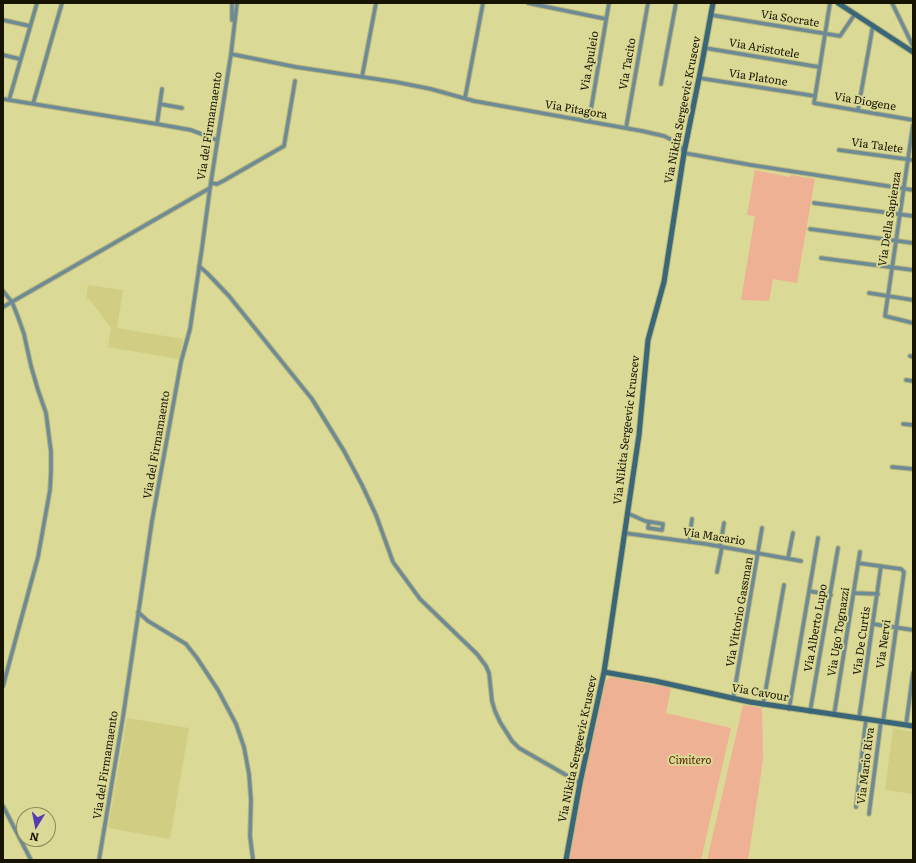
<!DOCTYPE html>
<html>
<head>
<meta charset="utf-8">
<style>
  body { margin:0 }
  #map { position:relative; width:916px; height:863px; overflow:hidden; background:#dbd996; font-family:Literata,serif }
  canvas { display:block }
  .frame { position:absolute; inset:0; border:4px solid #161400; pointer-events:none }
  .north { position:absolute; left:16px; top:807px; width:40px; height:40px; box-sizing:border-box; background:#dbd996; border:1px solid #8c8a5a; border-radius:50%; rotate:190deg; font-size:11px; font-weight:700; line-height:16px; text-align:center; color:#161400 }
  .north::after { content:''; display:block; margin:auto; width:14px; height:18px; background:#563cb4; clip-path:polygon(50% 0,100% 100%,50% 72%,0 100%) }
</style>
</head>
<body>
<div id="map">
<canvas width="916" height="863"></canvas>
<div class="frame"></div>
<div class="north">N</div>
</div>
<script>
const c = document.querySelector('canvas').getContext('2d');
c.lineJoin = 'round';
function paint(path, color) { c.fillStyle = color; c.fill(path, 'evenodd'); }
const shape = rows => new Path2D(rows.map(r => 'M' + r).join(''));
function strokePath(path, color, width, dash) { c.strokeStyle = color; c.lineWidth = width; c.lineCap = dash ? 'butt' : 'round'; c.setLineDash(dash || []); c.stroke(path); }
function write(font, color, halo, rows, align = 'center') {
  c.font = font + ' Literata,serif'; c.lineWidth = 4; c.setLineDash([]); c.textBaseline = 'middle'; c.strokeStyle = halo; c.fillStyle = color; for (const [text, x, y, turn = 0] of rows) {
    c.save(); c.translate(x, y); c.rotate((+turn || 0) * Math.PI / 180); c.textAlign = isNaN(turn) ? turn : align; if (halo) c.strokeText(text, 0, 0); c.fillText(text, 0, 0); c.restore();
  }
}
paint(shape([
  [88,285,123,290,117,328,183,339,179,359,108,347,111,328,90,300,86,299],
  [127,718,189,728,170,839,108,828],
  [893,728,913,732,913,794,885,790]
]), '#d1ce83');
paint(shape([
  [755,170,790,177,791,175,815,179,797,283,773,279,769,301,741,300,755,216,747,215],
  [611,677,671,688,666,713,731,728,701,860,569,860,583,784,606,680],
  [743,705,762,708,763,760,748,860,707,860]
]), '#efb193');
const street = shape([
  [232,3,232,20],
  [528,3,606,19],
  [830,3,814,103,913,120],
  [892,3,913,46],
  [711,15,840,36,855,14],
  [3,20,30,26],
  [705,48,819,67],
  [231,54,296,67,396,82,431,89,474,101,642,131,664,136,676,142,682,148,684,153,751,165,913,190],
  [3,55,20,59],
  [362,77,376,3],
  [699,78,815,96],
  [661,84,676,3],
  [465,98,483,3],
  [3,99,157,124,191,130,217,140],
  [9,100,37,3],
  [33,104,62,3],
  [160,104,182,108],
  [858,110,873,25],
  [589,121,609,3],
  [157,124,162,89],
  [913,125,885,316,913,323],
  [626,128,648,3],
  [839,150,913,160],
  [211,183,217,184,223,181,284,146,295,81],
  [814,203,913,216],
  [810,229,913,243],
  [821,258,913,270],
  [199,266,207,273,229,296,312,399,344,451,362,485,376,515,393,562,420,599,477,654,486,666,489,673,492,701,495,711,500,722,512,741,519,748,580,783],
  [3,291,12,302,18,317,24,334,31,366,38,390,46,413,51,452,51,471,50,490,38,557,3,686],
  [869,293,913,300],
  [3,307,210,188],
  [910,356,913,357],
  [906,380,913,381],
  [903,424,913,425],
  [892,467,913,469],
  [627,513,645,521,663,524,662,530,648,528,649,522],
  [624,533,706,544,801,561],
  [689,542,692,519],
  [720,547,724,523],
  [788,558,793,533],
  [858,563,901,569,904,572,883,722],
  [717,572,722,547],
  [809,591,831,595],
  [854,593,878,594],
  [138,612,148,621,186,644,197,658,218,690,236,724,244,747,249,774,251,800,250,836,253,860],
  [873,624,913,630],
  [733,699,762,528],
  [763,705,784,585],
  [789,709,818,538],
  [810,712,838,548],
  [834,715,860,552],
  [859,718,881,566],
  [906,725,913,673],
  [3,806,31,860],
  [856,807,866,719],
  [869,814,881,721],
  [99,860,123,717,152,521,181,362,190,329,202,248,210,188,231,54,237,3]
]);
const secondary = shape([
  [838,3,913,52],
  [604,672,655,681,750,702,913,726],
  [566,860,580,783,604,672,608,646,639,435,648,340,664,282,684,153,702,63,713,3]
]);
strokePath(street, '#b8b67b', 5.5);
strokePath(secondary, '#b8b67b', 7);
strokePath(street, '#6d8a97', 3.5);
strokePath(secondary, '#396679', 5);
write('11px', '#161400', '#dbd996', [
  ["Via Socrate",790,19,9],
  ["Via Aristotele",764,49,10],
  ["Via Apuleio",590,61,-80],
  ["Via Tacito",628,64,-80],
  ["Via Platone",758,78,9],
  ["Via Diogene",865,102,10],
  ["Via Pitagora",576,110,10],
  ["Via Nikita Sergeevic Kruscev",683,110,-79],
  ["Via del Firmamaento",210,126,-81],
  ["Via Talete",877,146,8],
  ["Via Della Sapienza",890,219,-81],
  ["Via Nikita Sergeevic Kruscev",627,430,-83],
  ["Via del Firmamaento",157,445,-80],
  ["Via Macario",714,537,9],
  ["Via Vittorio Gassman",740,612,-80],
  ["Via Alberto Lupo",816,628,-80],
  ["Via Ugo Tognazzi",839,632,-81],
  ["Via De Curtis",862,641,-82],
  ["Via Nervi",884,644,-82],
  ["Via Cavour",760,693,10],
  ["Via Nikita Sergeevic Kruscev",578,749,-78],
  ["Via del Firmamaento",106,765,-81],
  ["Via Mario Riva",866,766,-83]
]);
write('italic 11px', '#592504', '#dbd996', [
  ["Cimitero",690,761]
]);
</script>
</body>
</html>
